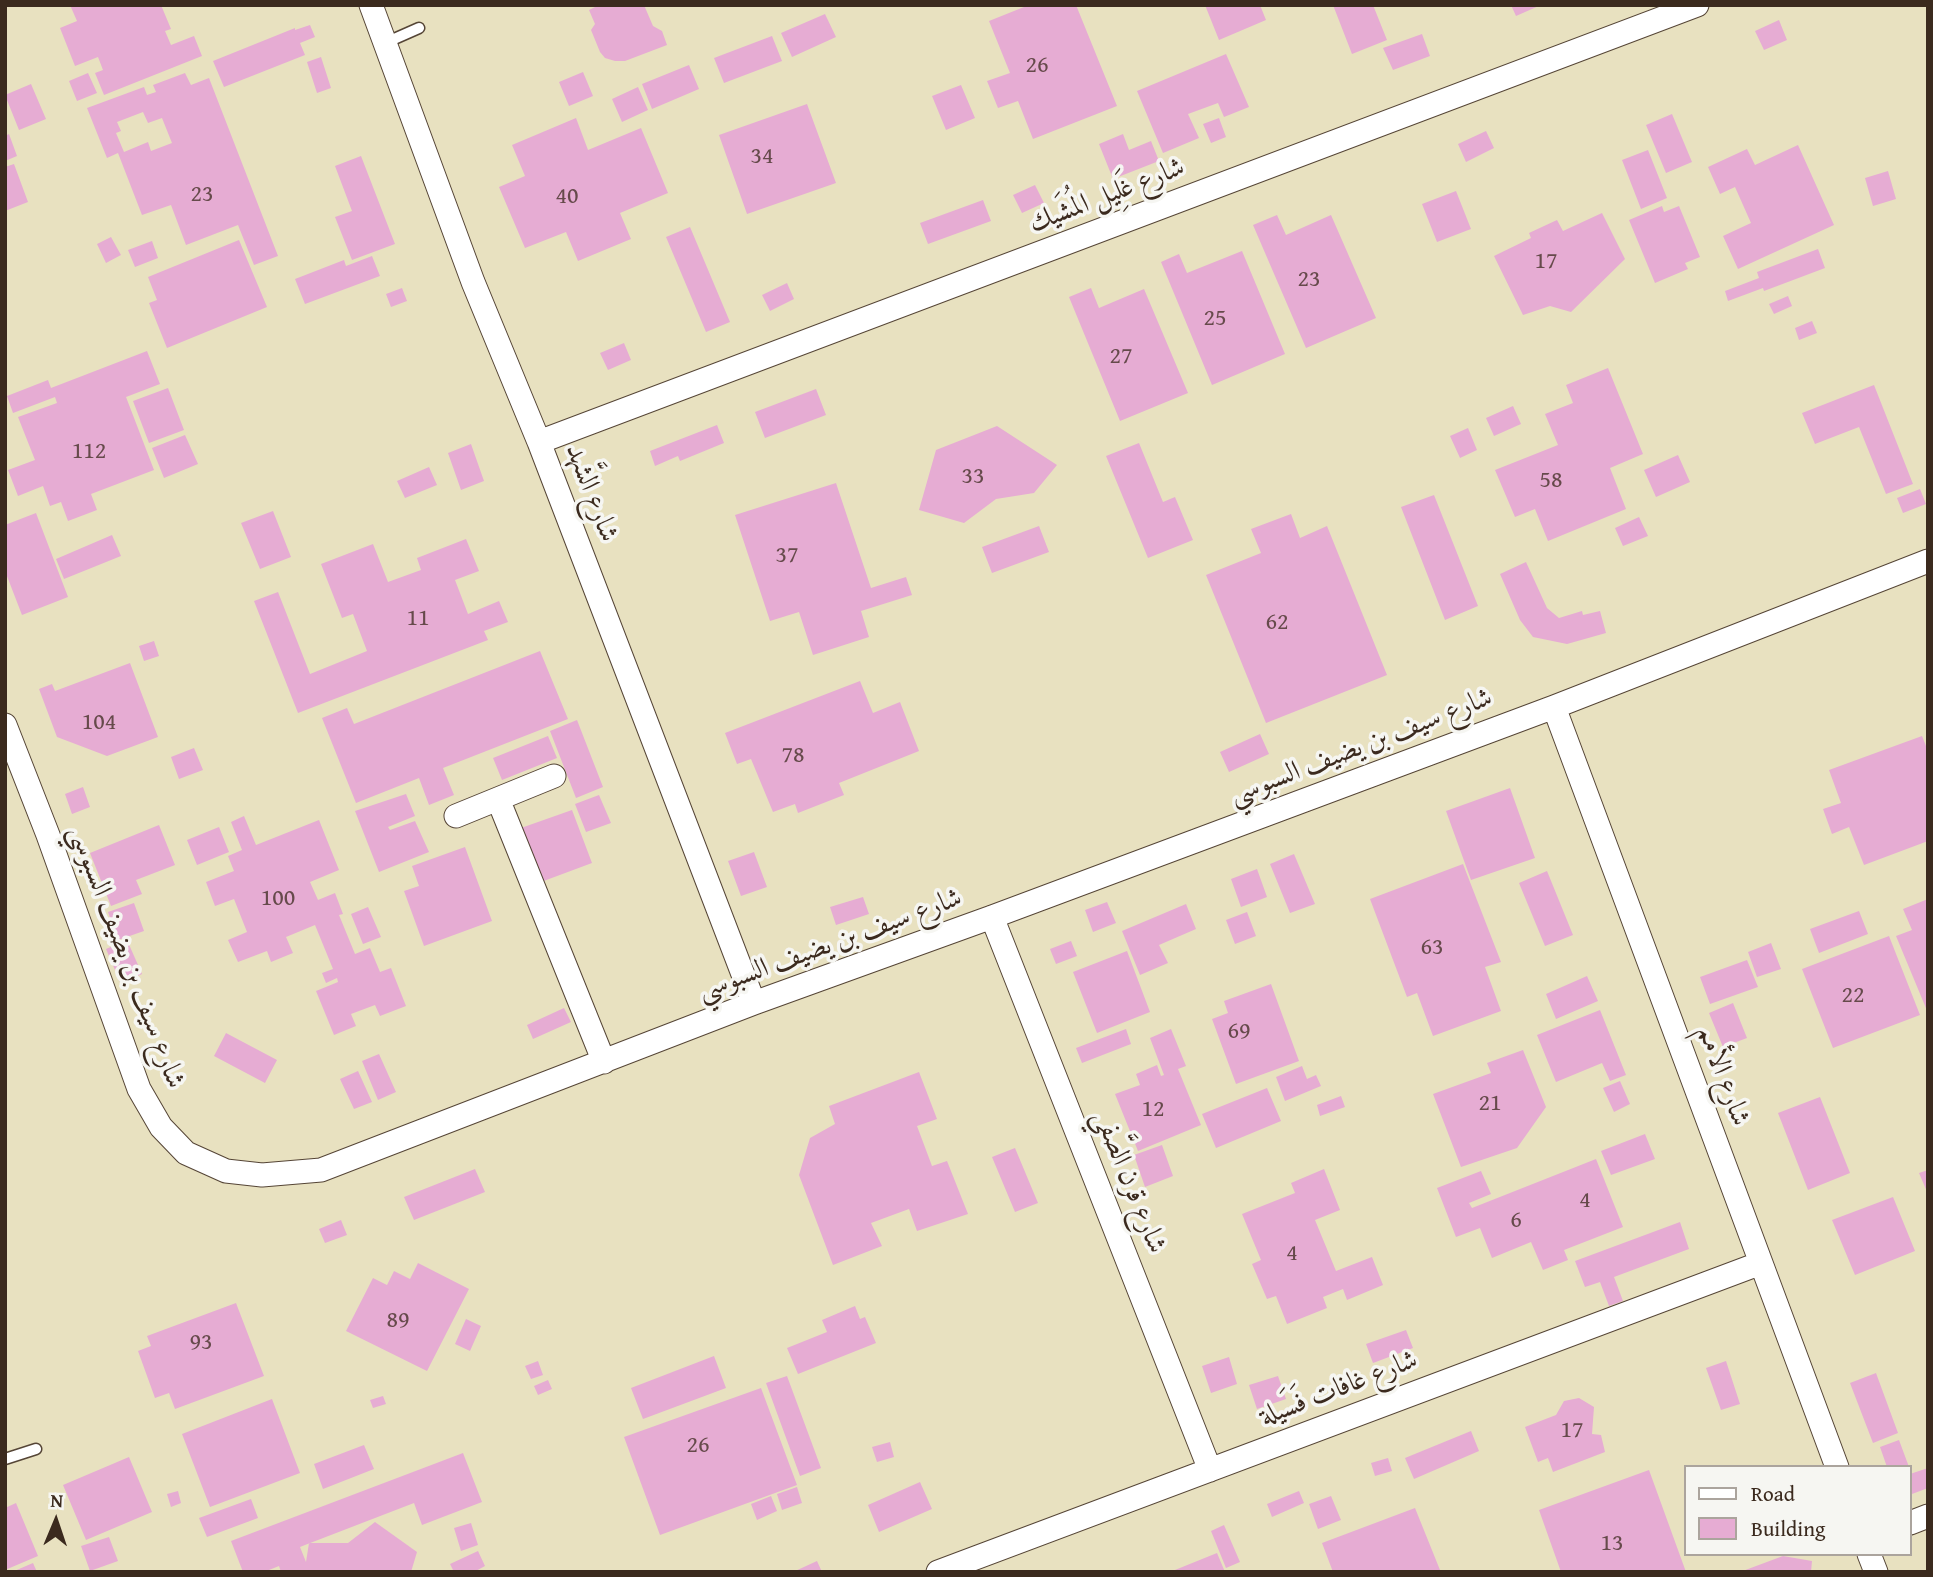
<!DOCTYPE html>
<html>
<head>
<meta charset="utf-8">
<style>
  body { margin:0 }
  #map { position:relative; width:1933px; height:1577px; overflow:hidden; background:#e8e1c0; font-family:"Gentium Book Plus",serif }
  canvas { display:block }
  .frame { position:absolute; inset:0; border:7px solid #3b2a1e; pointer-events:none }
  .legend { position:absolute; left:1684px; top:1465px; width:228px; height:91px; box-sizing:border-box; background:#f6f6f2; border:2px solid #aba49d; margin:0; padding:9px 12px; list-style:none; font-size:21px; color:#3b2a1e }
  .legend li { display:flex; align-items:center; gap:14px; height:35px }
  .legend b { width:35px; border:2px solid #aba49d }
  .north { position:absolute; left:21px; top:1486px; width:70px; height:70px; -webkit-text-stroke:5px #f6f6f2; paint-order:stroke; rotate:2deg; font-size:19px; font-weight:700; line-height:28px; text-align:center; color:#3b2a1e }
  .north::after { content:''; display:block; margin:auto; width:24px; height:32px; background:#3b2a1e; clip-path:polygon(50% 0,100% 100%,50% 72%,0 100%) }
</style>
</head>
<body>
<div id="map">
<canvas width="1933" height="1577"></canvas>
<div class="frame"></div>
<ul class="legend">
<li><b style="height:9px;background:#fff"></b>Road</li>
<li><b style="height:19px;background:#e6acd3"></b>Building</li>
</ul>
<div class="north">N</div>
</div>
<script>
const c = document.querySelector('canvas').getContext('2d');
c.lineJoin = 'round';
function paint(path, color) { c.fillStyle = color; c.fill(path, 'evenodd'); }
const shape = rows => new Path2D(rows.map(r => 'M' + r).join(''));
function strokePath(path, color, width, dash) { c.strokeStyle = color; c.lineWidth = width; c.lineCap = dash ? 'butt' : 'round'; c.setLineDash(dash || []); c.stroke(path); }
function write(font, color, halo, rows, align = 'center') {
  c.font = font + ' "Gentium Book Plus",Amiri,serif'; c.lineWidth = 7; c.setLineDash([]); c.textBaseline = 'middle'; c.strokeStyle = halo; c.fillStyle = color; for (const [text, x, y, turn = 0] of rows) {
    c.save(); c.translate(x, y); c.rotate((+turn || 0) * Math.PI / 180); c.textAlign = isNaN(turn) ? turn : align; if (halo) c.strokeText(text, 0, 0); c.fillText(text, 0, 0); c.restore();
  }
}
paint(shape([
  [70,5,161,5,171,29,165,31,171,45,194,36,202,56,104,95,95,73,103,70,98,57,75,66,60,28,77,21],
  [599,5,644,5,653,26,662,31,667,45,625,61,615,61,605,58,600,52,591,30,595,24,589,10],
  [1029,5,1076,5,1117,106,1033,139,1018,101,998,108,987,81,1010,73,989,21],
  [1205,5,1260,5,1266,20,1219,40],
  [1333,5,1373,5,1387,40,1352,54],
  [1511,5,1541,5,1516,16],
  [825,14,836,37,792,57,781,33],
  [1779,20,1787,40,1764,50,1755,31],
  [310,25,315,37,300,43,305,55,224,87,213,61,295,28,295,30],
  [1422,34,1430,56,1393,70,1383,48],
  [772,36,782,61,724,83,714,58],
  [1226,54,1249,107,1224,117,1218,103,1188,114,1199,138,1163,153,1137,91],
  [321,57,331,88,317,93,307,62],
  [689,65,699,89,652,109,642,84],
  [583,72,593,96,569,106,559,82],
  [88,73,97,93,77,101,69,81],
  [185,73,191,85,209,78,278,256,254,265,238,225,186,245,171,205,142,215,118,153,107,158,87,108,144,87,147,95,156,92,153,85],
  [143,112,148,123,162,118,172,143,151,151,148,142,124,152,116,133,121,131,117,122],
  [31,84,46,119,19,130,5,95],
  [961,85,975,118,946,130,932,96],
  [638,87,648,110,622,122,612,99],
  [807,104,836,183,747,214,719,135],
  [1672,114,1692,162,1666,173,1646,125],
  [576,118,588,150,641,128,668,193,620,213,631,239,578,261,566,232,525,248,499,187,525,176,512,145],
  [1219,118,1226,137,1211,143,1203,124],
  [1486,131,1494,148,1466,162,1458,144],
  [9,134,17,156,5,161,5,136],
  [1123,134,1129,150,1151,141,1159,161,1113,179,1099,144],
  [1798,145,1834,225,1738,269,1723,236,1751,223,1735,187,1720,194,1708,167,1747,149,1755,165],
  [1648,150,1667,198,1641,209,1622,160],
  [361,156,395,244,352,260,335,217,352,211,335,166],
  [14,164,28,202,5,211,5,167],
  [1888,171,1896,199,1873,206,1865,178],
  [1035,185,1044,203,1022,213,1013,195],
  [1456,191,1471,229,1437,242,1422,204],
  [983,200,991,221,928,244,920,223],
  [1662,206,1664,212,1679,206,1700,257,1685,263,1688,269,1655,283,1629,220],
  [1602,213,1625,259,1571,312,1550,306,1523,315,1494,256,1531,238,1529,233,1557,220,1563,231],
  [1277,215,1286,235,1331,215,1376,318,1306,348,1253,225],
  [690,227,730,322,706,332,666,237],
  [111,237,121,255,106,263,97,244],
  [239,240,267,307,167,348,149,303,157,300,148,277],
  [152,241,158,258,135,267,128,250],
  [1818,249,1825,268,1764,291,1763,288,1728,301,1725,291,1759,278,1757,272],
  [1242,251,1285,354,1212,385,1161,262,1179,254,1187,273],
  [372,256,380,276,305,304,295,279,344,260,346,266],
  [787,283,794,299,770,311,762,295],
  [402,288,407,301,391,307,386,294],
  [1091,288,1099,308,1144,289,1188,393,1120,421,1069,297],
  [1788,296,1792,306,1774,314,1769,304],
  [1812,321,1817,333,1799,340,1795,328],
  [624,343,631,360,608,370,600,353],
  [147,351,160,384,126,397,154,470,91,494,97,510,68,521,61,502,50,506,43,486,18,496,8,470,35,460,18,417,57,403,55,397,13,413,7,396,48,380,51,388],
  [1608,368,1643,454,1610,468,1626,509,1548,541,1535,509,1515,517,1495,470,1558,445,1545,414,1573,403,1566,385],
  [1874,385,1913,484,1886,494,1859,427,1815,444,1802,413],
  [168,388,184,430,149,443,133,401],
  [816,389,826,415,765,438,755,412],
  [1513,406,1521,424,1494,436,1486,418],
  [717,425,724,443,680,461,678,456,655,466,650,451],
  [997,426,1057,465,1034,493,996,499,964,523,919,510,936,450],
  [1468,428,1477,450,1460,458,1450,436],
  [185,435,198,464,164,478,152,448],
  [1139,443,1163,502,1175,497,1193,540,1148,558,1106,456],
  [471,444,484,481,461,490,448,453],
  [1678,455,1690,482,1656,497,1644,470],
  [429,467,437,485,405,498,397,481],
  [836,483,871,588,906,577,912,595,861,611,869,637,813,655,799,612,770,621,735,515],
  [1920,489,1926,504,1903,513,1897,498],
  [1434,495,1478,606,1445,620,1401,507],
  [273,511,291,557,260,569,241,523],
  [36,513,68,597,22,615,5,571,5,525],
  [1291,514,1300,538,1327,526,1387,675,1266,723,1206,575,1261,553,1251,529],
  [1639,517,1648,536,1623,546,1615,528],
  [1039,526,1049,552,992,573,982,547],
  [112,535,121,556,64,579,56,559],
  [466,539,479,571,455,580,468,614,499,601,508,622,484,631,488,640,298,713,254,601,278,592,310,674,367,651,353,614,342,618,321,564,373,544,388,582,421,570,417,558],
  [1526,562,1547,608,1559,618,1582,611,1583,615,1600,611,1606,633,1567,644,1533,637,1520,620,1500,574],
  [154,641,159,656,144,661,139,646],
  [540,651,568,719,443,768,454,795,429,805,419,778,356,803,322,718,347,708,354,724],
  [130,663,158,737,107,756,57,737,39,689,52,684,55,691],
  [860,681,873,713,900,702,919,751,839,783,844,795,798,813,795,804,773,812,751,759,737,764,725,733],
  [577,720,603,787,576,798,550,731],
  [1260,734,1269,754,1229,772,1220,752],
  [548,736,557,758,502,780,493,758],
  [1922,736,1928,751,1928,841,1864,865,1849,827,1832,834,1823,809,1841,803,1829,770],
  [194,748,203,770,179,779,171,757],
  [83,787,90,807,72,814,65,794],
  [1510,788,1535,858,1471,880,1446,811],
  [406,794,415,816,388,827,390,830,415,821,429,852,379,872,355,811],
  [599,795,611,823,586,832,575,804],
  [572,810,592,863,541,882,521,828],
  [244,816,256,845,319,820,339,870,310,882,318,900,335,893,343,914,339,915,355,954,370,948,380,972,391,968,406,1006,380,1016,375,1005,351,1014,356,1026,334,1035,316,991,338,982,337,978,326,983,322,973,333,969,315,925,286,937,293,953,271,962,267,951,238,962,228,940,247,932,234,899,215,906,206,882,234,871,228,856,242,850,231,822],
  [159,825,175,865,136,880,142,894,111,906,90,853],
  [219,827,229,852,197,865,187,840],
  [465,847,492,921,424,946,404,891,419,886,412,866],
  [754,852,767,887,741,896,728,861],
  [1294,854,1315,904,1290,913,1270,864],
  [1463,864,1501,962,1485,967,1501,1011,1433,1036,1417,993,1407,997,1370,899],
  [1257,869,1267,897,1241,907,1231,879],
  [1547,871,1573,935,1545,946,1519,883],
  [863,897,869,914,836,925,830,907],
  [1928,899,1928,1013,1896,936,1912,930,1903,909],
  [1107,902,1116,923,1093,932,1085,910],
  [134,903,144,931,118,940,108,912],
  [1186,904,1196,929,1159,945,1168,963,1140,975,1122,931],
  [368,907,381,937,363,944,351,914],
  [1859,911,1868,934,1819,953,1810,929],
  [1247,912,1256,936,1235,944,1226,920],
  [1889,936,1920,1015,1833,1048,1802,969],
  [127,940,142,974,121,984,106,949],
  [1071,941,1077,956,1056,964,1050,949],
  [1771,943,1781,969,1757,977,1748,952],
  [1127,951,1150,1012,1097,1033,1073,972],
  [1747,960,1758,987,1710,1004,1700,977],
  [1587,976,1598,1001,1556,1019,1546,994],
  [1271,984,1299,1061,1236,1084,1212,1019,1228,1013,1224,1001],
  [1733,1003,1747,1038,1723,1047,1709,1013],
  [564,1008,571,1022,533,1039,527,1025],
  [1600,1010,1626,1075,1610,1081,1602,1063,1556,1082,1537,1035],
  [1126,1029,1131,1044,1082,1063,1076,1048],
  [1171,1029,1186,1066,1178,1069,1201,1125,1138,1151,1115,1094,1140,1085,1136,1074,1157,1065,1161,1076,1164,1075,1150,1038],
  [226,1033,277,1060,265,1083,214,1056],
  [1523,1050,1546,1107,1517,1148,1461,1167,1433,1094,1491,1073,1487,1063],
  [379,1054,396,1092,378,1100,362,1061],
  [1302,1066,1307,1079,1316,1075,1321,1086,1285,1101,1276,1077],
  [358,1071,372,1102,354,1109,340,1079],
  [919,1072,937,1119,917,1126,932,1166,947,1161,968,1214,917,1231,909,1209,871,1223,882,1246,833,1265,799,1175,810,1138,835,1124,829,1106],
  [1620,1081,1630,1104,1614,1112,1603,1088],
  [1267,1088,1281,1121,1216,1148,1202,1114],
  [1341,1096,1345,1107,1320,1116,1317,1105],
  [1820,1097,1850,1173,1808,1190,1778,1113],
  [1645,1134,1655,1159,1611,1175,1601,1151],
  [1162,1145,1173,1176,1145,1187,1134,1155],
  [1015,1148,1038,1203,1015,1212,992,1157],
  [1596,1159,1623,1227,1564,1250,1568,1260,1543,1270,1531,1242,1492,1258,1480,1228,1456,1237,1437,1188,1481,1171,1491,1194,1469,1203,1472,1208],
  [475,1169,485,1192,414,1220,404,1197],
  [1324,1169,1340,1210,1315,1220,1336,1271,1372,1257,1383,1285,1347,1300,1343,1289,1323,1297,1327,1308,1287,1324,1276,1296,1267,1299,1252,1264,1261,1260,1242,1214,1295,1193,1291,1183],
  [1928,1170,1928,1194,1919,1173],
  [1893,1197,1915,1251,1855,1275,1832,1220],
  [341,1220,347,1235,325,1243,319,1229],
  [1680,1222,1689,1249,1614,1277,1623,1301,1609,1306,1600,1282,1585,1287,1575,1261],
  [418,1263,469,1289,427,1371,346,1331,373,1278,387,1285,394,1271,410,1279],
  [236,1303,264,1376,175,1409,169,1393,155,1398,138,1351,151,1346,147,1336],
  [855,1306,860,1319,865,1317,876,1343,798,1374,787,1348,827,1332,822,1320],
  [466,1319,481,1326,470,1351,455,1344],
  [1406,1330,1413,1348,1373,1363,1366,1344],
  [714,1356,726,1388,643,1419,631,1388],
  [1229,1357,1237,1384,1211,1393,1202,1366],
  [538,1361,543,1375,531,1379,525,1366],
  [1726,1361,1740,1404,1721,1410,1706,1368],
  [1876,1373,1898,1433,1873,1443,1850,1383],
  [787,1376,821,1468,800,1476,766,1383],
  [1278,1376,1286,1399,1257,1409,1249,1385],
  [548,1380,552,1389,538,1395,534,1386],
  [761,1388,797,1485,660,1535,624,1437],
  [383,1396,386,1404,373,1408,370,1400],
  [1579,1398,1594,1407,1592,1434,1601,1435,1605,1452,1553,1472,1548,1458,1538,1462,1525,1427,1556,1415,1564,1401],
  [272,1399,300,1473,210,1507,182,1434],
  [1471,1431,1479,1451,1414,1479,1405,1458],
  [1899,1440,1909,1467,1887,1467,1880,1447],
  [890,1442,894,1457,877,1462,872,1447],
  [364,1445,374,1469,323,1489,314,1464],
  [463,1453,482,1502,422,1525,414,1503,305,1545,300,1547,306,1562,309,1543,348,1543,375,1522,417,1552,411,1572,281,1572,279,1566,264,1572,243,1572,231,1541],
  [129,1457,152,1512,86,1540,63,1485],
  [1388,1458,1392,1471,1375,1476,1371,1463],
  [1928,1468,1928,1488,1912,1494,1910,1474],
  [1649,1470,1686,1572,1561,1572,1539,1510],
  [920,1482,932,1509,879,1532,868,1505],
  [797,1487,802,1503,782,1510,777,1494],
  [178,1491,181,1503,171,1507,167,1494],
  [1299,1491,1304,1503,1272,1517,1267,1504],
  [771,1496,777,1511,757,1520,751,1504],
  [1331,1496,1341,1520,1318,1529,1309,1504],
  [251,1499,258,1518,207,1537,199,1518],
  [16,1503,38,1556,5,1570,5,1508],
  [1415,1508,1440,1570,1434,1572,1333,1572,1322,1543],
  [471,1523,478,1545,461,1551,454,1528],
  [1224,1525,1240,1562,1226,1568,1211,1531],
  [109,1537,118,1561,90,1571,81,1546],
  [478,1551,485,1566,474,1572,454,1572,450,1564],
  [1217,1553,1225,1572,1170,1572],
  [1783,1556,1812,1561,1811,1572,1740,1572],
  [817,1561,822,1572,793,1572],
  [33,1563,37,1572,12,1572]
]), '#e6acd3');
const lane = shape([
  [385,43,419,28],
  [5,1459,36,1449]
]);
const street = shape([
  [371,5,473,282,539,442,754,1003],
  [539,442,1697,5],
  [1554,707,1837,1467],
  [5,725,48,835,139,1089,161,1127,186,1153,226,1171,262,1175,321,1170,754,1003,992,917,1554,707,1928,561],
  [498,799,604,1062],
  [456,816,554,776],
  [992,917,1210,1470],
  [1910,1523,1928,1516],
  [1869,1554,1876,1572],
  [938,1572,1761,1263]
]);
strokePath(lane, '#554536', 13);
strokePath(street, '#554536', 25);
strokePath(lane, '#fff', 10);
strokePath(street, '#fff', 23);
write('24px', '#664a4b', null, [
  ["26",1037,66],
  ["34",762,157],
  ["23",202,195],
  ["40",567,197],
  ["17",1546,262],
  ["23",1309,280],
  ["25",1215,319],
  ["27",1121,357],
  ["112",89,452],
  ["33",973,477],
  ["58",1551,481],
  ["37",787,556],
  ["11",418,619],
  ["62",1277,623],
  ["104",99,723],
  ["78",793,756],
  ["100",278,899],
  ["63",1432,948],
  ["22",1853,996],
  ["69",1239,1032],
  ["21",1490,1104],
  ["12",1153,1110],
  ["4",1585,1201],
  ["6",1516,1221],
  ["4",1292,1254],
  ["89",398,1321],
  ["93",201,1343],
  ["17",1572,1431],
  ["26",698,1446],
  ["13",1612,1544]
]);
write('28px', '#3b2a1e', '#f6f6f2', [
  ["شارع غَلِيل المُشَيك",1107,196,-21],
  ["شارع الشَّهد",591,493,69],
  ["شارع سيف بن يضيف السبوسي",1361,747,-21],
  ["شارع سيف بن يضيف السبوسي",830,945,-20],
  ["شارع سيف بن يضيف السبوسي",126,957,69],
  ["شارع الأمم",1723,1076,70],
  ["شارع قرن الصَّفي",1129,1182,68],
  ["شارع غافات فَسَيلة",1339,1389,-21]
]);
</script>
</body>
</html>
